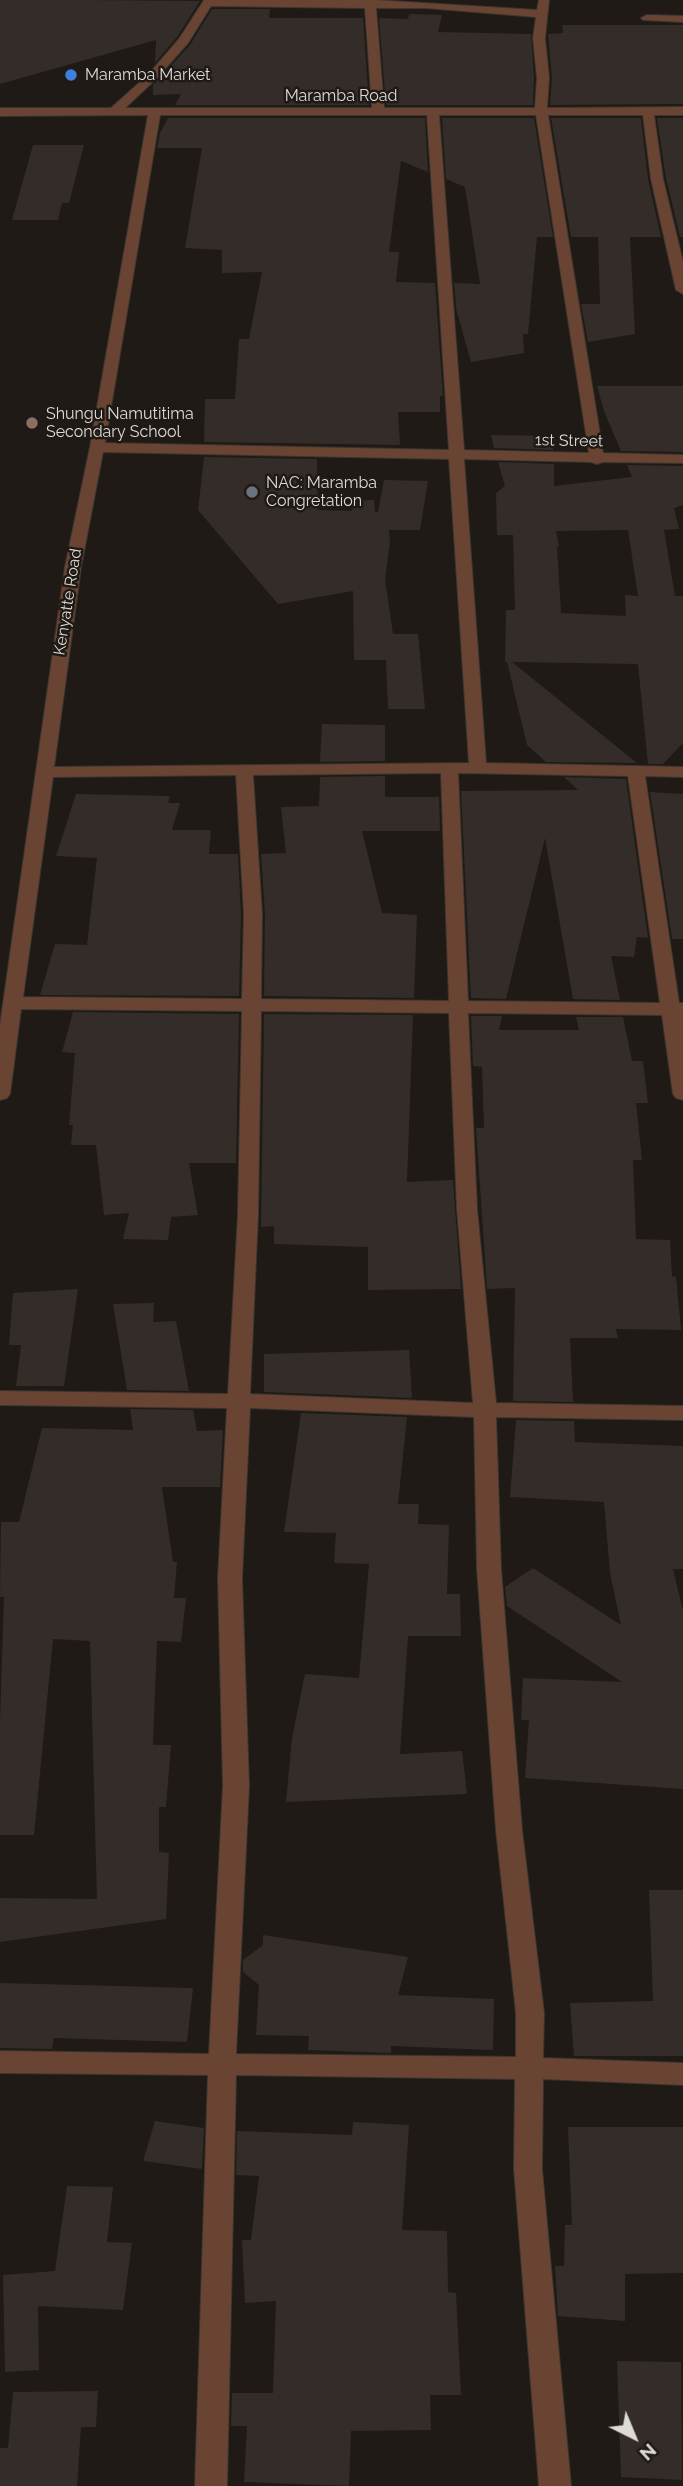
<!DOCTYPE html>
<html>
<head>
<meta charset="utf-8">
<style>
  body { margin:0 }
  #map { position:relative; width:683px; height:2486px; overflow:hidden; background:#1f1a15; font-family:Raleway,sans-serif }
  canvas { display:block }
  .north { position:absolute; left:599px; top:2402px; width:70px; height:70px; -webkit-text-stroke:5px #1f1a15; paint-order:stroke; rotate:137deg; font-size:19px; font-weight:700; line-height:28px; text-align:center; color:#dedad6 }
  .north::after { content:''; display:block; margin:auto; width:24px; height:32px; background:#dedad6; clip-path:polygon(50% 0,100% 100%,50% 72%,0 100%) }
</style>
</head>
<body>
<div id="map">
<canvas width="683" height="2486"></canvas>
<div class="north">N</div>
</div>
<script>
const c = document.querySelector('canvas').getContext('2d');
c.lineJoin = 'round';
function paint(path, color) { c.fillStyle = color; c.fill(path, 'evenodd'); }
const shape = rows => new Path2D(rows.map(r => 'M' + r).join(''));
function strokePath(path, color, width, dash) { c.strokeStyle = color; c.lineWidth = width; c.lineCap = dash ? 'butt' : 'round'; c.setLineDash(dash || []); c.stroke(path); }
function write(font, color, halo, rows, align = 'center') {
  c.font = font + ' Raleway,sans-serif'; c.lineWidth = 5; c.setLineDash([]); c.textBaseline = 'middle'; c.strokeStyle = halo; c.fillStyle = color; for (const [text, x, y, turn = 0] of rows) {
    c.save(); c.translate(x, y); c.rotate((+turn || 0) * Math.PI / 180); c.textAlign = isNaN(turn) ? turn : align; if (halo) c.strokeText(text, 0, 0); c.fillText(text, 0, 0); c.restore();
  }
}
paint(shape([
  [0,0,86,0,200,1,177,37,155,63,156,40,0,84],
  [212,9,270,9,269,18,363,18,369,105,175,105,181,94,153,95,153,85,190,45],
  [409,14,442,15,438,32,531,34,534,78,533,105,386,105,379,18,408,19],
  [562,25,683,25,683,104,550,105,552,78,548,34,563,33],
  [168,118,425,118,428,172,401,161,389,252,399,252,396,282,435,283,443,396,440,396,440,412,398,412,400,445,204,442,205,399,235,399,239,339,249,339,262,272,222,273,222,250,185,248,202,148,157,148,160,133],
  [442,118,534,118,553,237,537,237,528,334,523,334,524,353,471,362,457,312,457,315,454,283,480,284,465,187,446,179],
  [551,118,641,118,648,179,661,237,630,237,635,334,588,342,581,304,600,304,598,237,571,237],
  [657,118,683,118,683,237,680,237,666,178],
  [33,145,84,145,69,203,62,203,58,220,12,220],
  [597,386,683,386,683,452,621,451,604,411],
  [491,435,553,436,553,450,494,448],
  [204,457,317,459,318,510,352,511,352,501,374,500,375,512,378,512,384,480,428,481,420,530,389,530,390,542,385,579,393,634,418,634,425,709,388,709,386,660,354,660,353,591,278,604,198,510],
  [498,462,554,464,554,486,632,477,627,465,683,466,683,505,674,508,679,529,664,530,675,596,683,596,683,743,663,764,648,764,638,664,512,662,637,763,546,762,527,745,507,662,505,662,506,610,515,610,513,535,497,535,496,493,505,486],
  [628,530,638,596,625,595,626,616,561,613,557,547,559,547,556,531],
  [322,724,385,725,385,761,320,762],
  [385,776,385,797,439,797,440,831,362,831,382,913,417,915,414,998,264,996,265,914,261,854,286,853,281,807,319,806,320,777],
  [564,777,626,779,648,938,637,937,634,957,611,956,620,1000,573,999,545,838,506,999,471,998,461,791,578,790],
  [650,792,683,794,683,939,672,939],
  [76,794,170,796,168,803,180,803,172,830,211,830,209,854,238,854,241,914,239,996,40,995,55,944,87,945,97,858,56,856],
  [73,1012,239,1014,236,1163,189,1163,198,1215,171,1217,168,1240,123,1239,129,1213,104,1215,96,1145,71,1145,73,1125,69,1125,75,1053,62,1052],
  [264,1014,413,1015,407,1182,453,1180,461,1289,368,1290,368,1247,274,1244,274,1226,261,1227],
  [471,1016,502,1016,499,1030,579,1030,576,1017,623,1017,632,1061,643,1061,648,1103,636,1103,642,1160,633,1160,636,1239,670,1240,672,1276,676,1277,681,1330,616,1329,618,1338,570,1338,573,1402,513,1401,515,1288,487,1289,476,1128,484,1128,482,1067,473,1066],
  [78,1289,64,1386,16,1386,21,1345,9,1345,13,1293],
  [154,1303,153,1322,176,1321,189,1391,127,1390,113,1304],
  [409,1350,412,1398,264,1392,264,1354],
  [130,1409,193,1410,197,1431,223,1430,220,1487,162,1487,173,1562,177,1562,174,1598,186,1598,181,1642,157,1641,153,1745,171,1745,166,1807,159,1807,159,1852,169,1853,166,1919,0,1942,0,1898,97,1899,90,1641,53,1639,34,1835,0,1835,0,1720,4,1597,0,1597,1,1522,19,1522,42,1428,133,1430],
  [301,1413,407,1417,398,1504,419,1504,418,1524,449,1525,447,1594,460,1594,461,1636,408,1636,400,1754,462,1751,467,1794,286,1802,292,1738,305,1674,359,1678,369,1564,334,1563,336,1533,284,1532],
  [516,1420,574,1421,575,1442,683,1446,683,1569,673,1569,683,1611,683,1789,525,1778,529,1720,521,1720,523,1678,622,1682,507,1606,505,1587,533,1568,621,1625,610,1573,604,1502,510,1497],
  [649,1890,683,1890,683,2056,574,2056,570,2003,653,2001],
  [263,1935,408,1957,398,1995,494,1999,493,2050,391,2046,391,2053,308,2050,309,2036,256,2035,259,1985,243,1972,243,1960,263,1945],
  [0,1983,193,1988,187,2042,54,2038,52,2049,0,2048],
  [155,2121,204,2128,202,2169,143,2161],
  [353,2122,409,2125,402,2230,447,2231,448,2292,456,2293,461,2395,430,2395,431,2430,351,2431,349,2486,244,2482,247,2426,231,2426,232,2393,273,2393,276,2301,245,2303,242,2240,251,2240,259,2176,236,2175,237,2131,352,2135],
  [568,2127,683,2127,683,2273,625,2274,625,2321,558,2316,555,2266,564,2266,565,2225,572,2225],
  [67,2186,113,2187,107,2242,132,2243,123,2310,38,2306,39,2370,5,2372,3,2275,55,2271],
  [617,2361,681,2362,682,2480,621,2477],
  [98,2391,96,2427,81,2427,77,2486,0,2486,0,2448,8,2448,13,2392]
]), '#342c28');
const minor = shape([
  [204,0,375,0,537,10,539,0,549,0,545,38,549,78,547,108,683,107,683,115,654,115,663,179,683,262,683,294,676,290,651,179,643,115,548,115,603,453,683,455,683,463,603,462,597,464,591,462,464,459,486,763,683,767,683,777,645,776,679,1003,683,1003,683,1100,676,1098,673,1094,662,1015,468,1013,477,1209,496,1403,683,1406,683,1420,496,1417,501,1569,522,1830,544,2013,543,2058,683,2063,683,2085,543,2079,542,2169,571,2486,539,2486,514,2169,515,2079,236,2075,227,2486,195,2486,208,2075,0,2073,0,2051,209,2054,223,1786,218,1578,227,1408,0,1405,0,1391,228,1394,238,1214,242,1011,21,1009,10,1094,7,1098,0,1100,0,1025,65,567,90,447,148,115,0,116,0,108,111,108,148,75,179,39,204,0],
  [211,6,365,8,372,108,125,108,156,79,188,43,211,6],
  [376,8,426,8,536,17,533,38,537,78,535,108,384,108,376,8],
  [160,115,427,115,449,450,105,443,160,115],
  [439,115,536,115,589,453,464,450,439,115],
  [103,452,449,459,469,763,54,767,81,567,103,452],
  [441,773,449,1001,261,999,262,914,253,775,441,773],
  [458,773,628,776,660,1003,468,1001,458,773],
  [236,775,244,914,242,999,23,997,53,777,236,775],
  [261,1011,449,1013,457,1209,473,1403,250,1394,258,1214,261,1011],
  [250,1408,474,1417,477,1569,496,1830,516,2013,516,2057,236,2054,249,1786,242,1578,250,1408],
  [647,15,683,16,683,22,643,20,641,18,647,15]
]);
strokePath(minor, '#3a3530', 2);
paint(minor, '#6a4433');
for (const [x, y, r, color] of [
  [71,75,7,"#3f7fe0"],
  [32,423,7,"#8d6e63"],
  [252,492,7,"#6b7280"]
]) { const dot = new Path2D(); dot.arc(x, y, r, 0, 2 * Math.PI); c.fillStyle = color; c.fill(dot); strokePath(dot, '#1f1a15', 2.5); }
write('16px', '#dedad6', '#1f1a15', [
  ["Maramba Market",85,75],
  ["Shungu Namutitima",46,414],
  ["Secondary School",46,432],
  ["NAC: Maramba",266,483],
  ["Congretation",266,501]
], 'left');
write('16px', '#dedad6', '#1f1a15', [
  ["Maramba Road",341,96],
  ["1st Street",569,441,1],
  ["Kenyatte Road",68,602,-81]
]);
</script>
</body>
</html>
